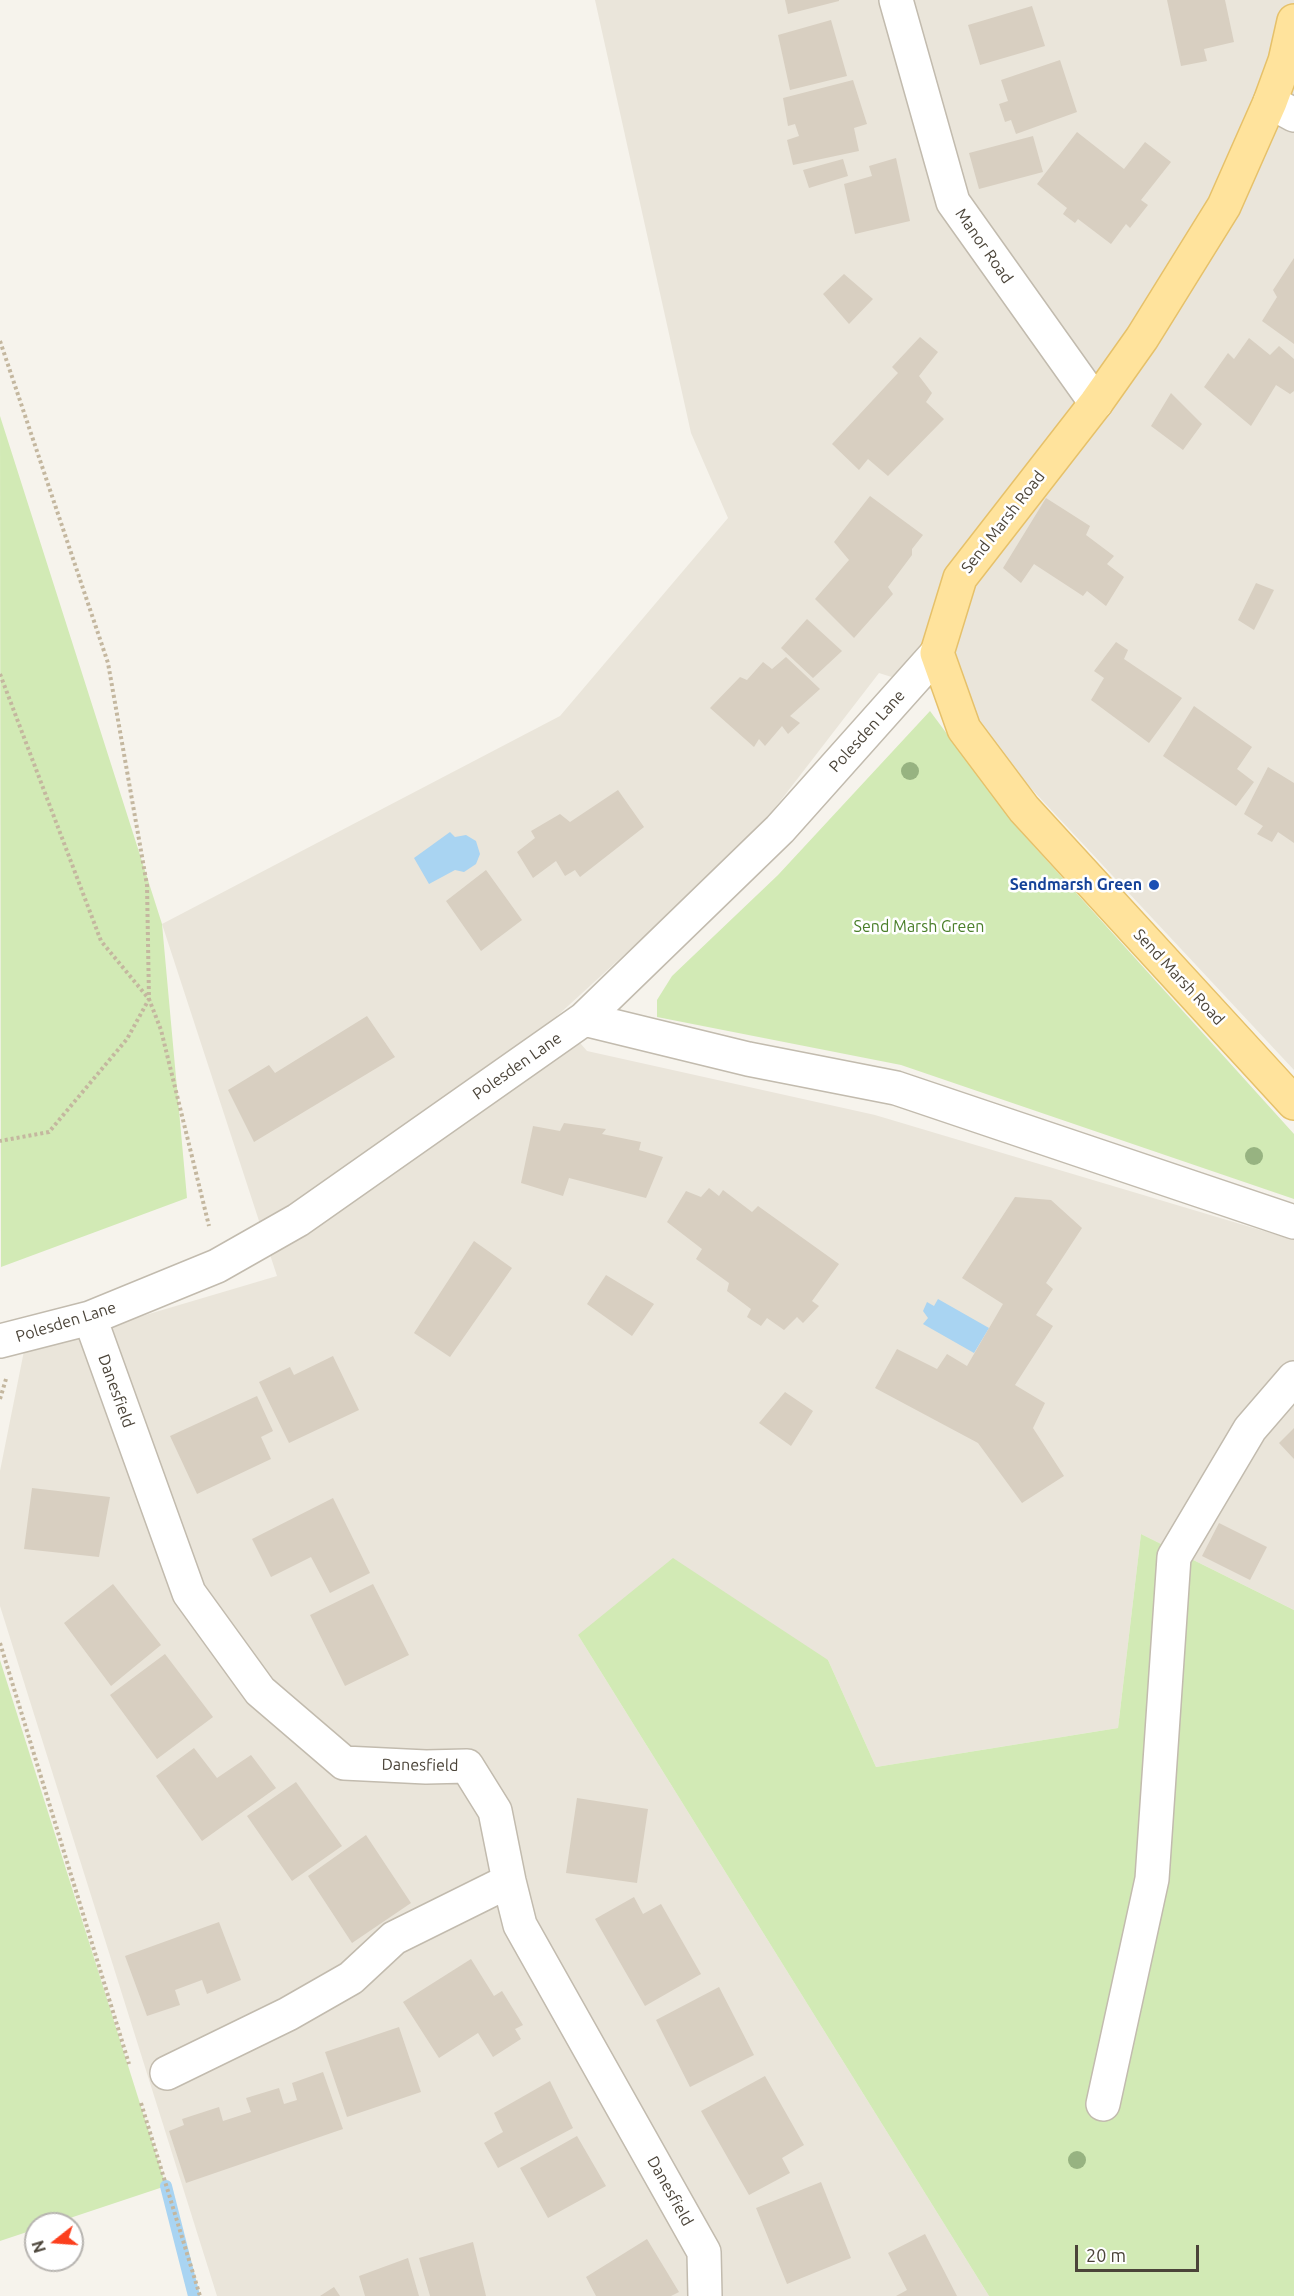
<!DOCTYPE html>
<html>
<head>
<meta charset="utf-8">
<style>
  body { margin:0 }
  #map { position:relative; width:1294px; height:2296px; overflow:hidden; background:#f6f3ec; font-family:Ubuntu,sans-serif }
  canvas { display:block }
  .north { position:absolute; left:24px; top:2212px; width:60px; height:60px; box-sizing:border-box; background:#fff; border:2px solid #b7b4b0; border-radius:50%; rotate:253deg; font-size:16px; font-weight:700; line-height:24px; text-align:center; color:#4b4439 }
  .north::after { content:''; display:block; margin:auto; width:21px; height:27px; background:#fc3f1d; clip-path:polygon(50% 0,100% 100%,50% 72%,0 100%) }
  .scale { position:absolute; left:1075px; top:2245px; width:124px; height:27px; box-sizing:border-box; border:3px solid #4b4439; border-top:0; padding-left:8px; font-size:18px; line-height:21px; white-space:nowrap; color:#4b4439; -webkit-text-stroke:4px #fff; paint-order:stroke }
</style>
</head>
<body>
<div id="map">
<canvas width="1294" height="2296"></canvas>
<div class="north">N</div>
<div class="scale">20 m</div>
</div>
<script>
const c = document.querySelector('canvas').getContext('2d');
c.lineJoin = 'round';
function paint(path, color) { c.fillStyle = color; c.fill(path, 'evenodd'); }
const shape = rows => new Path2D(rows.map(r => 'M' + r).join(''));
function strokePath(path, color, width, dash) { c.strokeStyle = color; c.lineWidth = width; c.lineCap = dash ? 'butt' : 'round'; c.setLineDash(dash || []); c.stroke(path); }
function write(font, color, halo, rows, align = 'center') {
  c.font = font + ' Ubuntu,sans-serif'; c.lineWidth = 5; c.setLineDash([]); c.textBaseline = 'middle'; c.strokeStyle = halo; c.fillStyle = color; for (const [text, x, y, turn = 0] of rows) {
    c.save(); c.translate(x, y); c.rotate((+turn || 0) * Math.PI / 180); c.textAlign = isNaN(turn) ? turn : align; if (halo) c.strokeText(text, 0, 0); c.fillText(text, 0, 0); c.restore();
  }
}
paint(shape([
  [595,0,1294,0,1294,1070,942,693,879,673,751,839,557,1016,587,1051,875,1115,1294,1240,1294,1610,1141,1534,1118,1728,876,1767,828,1660,578,1635,989,2296,217,2296,0,1606,0,1471,24,1351,277,1276,162,924,560,716,728,518,691,433]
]), '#eae5da');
paint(shape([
  [0,416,162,924,187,1198,1,1267],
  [930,711,1013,823,1294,1134,1294,1199,901,1065,657,1017,657,1000,672,976,778,875],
  [1141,1534,1294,1610,1294,2296,989,2296,578,1635,673,1558,828,1660,876,1767,1118,1728],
  [0,1660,166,2186,52,2224,36,2224,36,2229,0,2241]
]), '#d2eab5');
paint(shape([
  [450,832,455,837,466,835,476,841,480,854,476,864,464,872,455,870,429,884,414,858],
  [938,1299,989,1328,974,1353,923,1324,928,1318,923,1311,927,1302,934,1306]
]), '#a9d4f2');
strokePath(shape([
  [166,2186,194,2296]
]), '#a9d4f2', 12);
paint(shape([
  [785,0,839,0,839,1,788,14],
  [1167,0,1225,0,1234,42,1204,49,1207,61,1181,66],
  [1032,6,1045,46,980,65,968,25],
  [831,20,847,76,790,90,778,35],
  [1060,60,1077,112,1016,134,1011,120,1005,122,999,104,1008,101,1001,80],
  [853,80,867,124,854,128,859,151,793,165,787,140,799,136,795,124,788,126,783,98],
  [1077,132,1124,169,1145,142,1171,162,1141,200,1148,205,1130,228,1126,224,1111,244,1078,219,1075,223,1063,214,1067,208,1037,184],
  [1033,136,1043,172,979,189,969,153],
  [896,158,910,221,855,234,844,184,872,176,869,166],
  [843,159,848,176,809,188,803,170],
  [1294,258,1294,344,1262,321,1277,297,1273,290],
  [844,274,873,299,849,324,823,294],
  [920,337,938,352,919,376,932,393,926,402,944,419,888,476,868,459,859,470,832,444,898,373,892,367],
  [1249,338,1270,355,1279,346,1294,359,1294,391,1290,394,1276,385,1251,426,1204,387,1228,353,1234,359],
  [1171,393,1202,424,1183,450,1151,426],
  [870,496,923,535,912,549,912,555,888,587,893,594,854,638,815,599,849,560,834,542],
  [1046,498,1090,526,1086,535,1114,556,1107,564,1124,577,1106,606,1087,591,1083,596,1034,564,1021,583,1003,568],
  [1256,583,1274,590,1254,630,1238,620],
  [807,619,842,651,813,678,781,648],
  [1116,642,1128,650,1124,659,1182,698,1149,743,1091,700,1104,678,1094,671],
  [786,657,820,689,790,716,800,723,788,734,782,726,765,746,759,739,754,747,710,708,740,677,747,680,763,662,772,669],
  [1194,706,1252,747,1237,769,1254,782,1236,806,1163,756],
  [1268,767,1294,783,1294,843,1278,832,1272,842,1257,834,1263,826,1244,814],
  [618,790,644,827,580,877,575,870,565,876,556,861,533,878,517,852,535,838,531,831,560,814,570,822],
  [486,870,522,920,481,951,446,901],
  [367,1016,395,1057,254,1142,228,1090,269,1065,275,1073],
  [564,1123,606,1129,602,1134,641,1142,639,1150,663,1157,646,1198,569,1178,563,1196,521,1183,533,1126,560,1131],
  [709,1188,719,1196,723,1190,752,1212,758,1206,839,1264,812,1301,819,1306,803,1323,797,1317,784,1330,767,1318,761,1326,747,1317,751,1309,727,1291,729,1283,696,1259,702,1249,667,1222,686,1191,701,1197],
  [1015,1197,1051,1200,1082,1228,1046,1283,1053,1289,1036,1315,1053,1326,1015,1385,1045,1403,1033,1428,1064,1476,1022,1503,978,1443,875,1388,897,1349,937,1369,947,1354,967,1366,1003,1304,962,1278],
  [474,1241,512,1268,450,1357,414,1333],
  [606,1275,654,1304,632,1336,587,1304],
  [333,1356,359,1410,289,1443,259,1382,290,1367,294,1375],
  [785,1392,813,1411,791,1446,759,1423],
  [257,1396,273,1431,261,1437,271,1459,197,1494,170,1436],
  [1294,1428,1294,1459,1279,1443],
  [32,1488,110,1497,99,1557,24,1549],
  [333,1498,370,1573,330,1593,311,1557,271,1577,252,1539],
  [1219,1523,1267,1547,1250,1580,1202,1556],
  [113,1584,161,1645,111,1686,64,1623],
  [373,1584,409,1655,345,1686,310,1615],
  [165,1654,213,1717,157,1759,110,1695],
  [194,1748,217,1778,251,1755,276,1788,202,1841,156,1776],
  [296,1782,342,1846,292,1881,247,1816],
  [577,1798,648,1809,637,1883,566,1873],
  [366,1835,411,1903,352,1943,308,1876],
  [634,1897,643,1914,661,1904,701,1974,645,2006,595,1919],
  [219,1922,241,1980,207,1994,202,1980,175,1990,180,2005,147,2016,125,1956],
  [471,1959,494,1996,502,1991,523,2025,515,2029,521,2039,493,2057,478,2033,439,2058,403,2002],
  [719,1987,754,2055,690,2087,656,2020],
  [399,2027,421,2092,347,2117,325,2052],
  [323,2072,343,2129,186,2183,169,2131,184,2125,182,2119,219,2107,223,2121,251,2112,246,2098,279,2088,284,2104,297,2100,292,2083],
  [765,2076,804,2145,782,2158,790,2173,749,2195,701,2111],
  [550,2081,573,2128,498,2168,484,2143,503,2132,494,2113],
  [577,2136,606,2186,548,2218,520,2168],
  [821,2182,851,2258,787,2284,756,2208],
  [925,2234,957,2296,896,2296,907,2290,888,2253],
  [647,2239,679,2292,671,2296,596,2296,586,2277],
  [473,2242,486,2296,430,2296,419,2258],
  [408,2258,419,2296,365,2296,359,2276],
  [334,2287,340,2296,320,2296]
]), '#d8cfc1');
const minor = shape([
  [896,0,953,202,1096,403],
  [1270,102,1294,115],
  [584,1019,748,1059,896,1088,1294,1222],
  [90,1318,189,1593,260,1691,344,1763,426,1767,467,1766,495,1811,509,1881,520,1925,704,2252,705,2296],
  [0,1341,90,1318,217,1266,298,1220,584,1019,780,829,937,653],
  [167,2073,288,2014,351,1978,394,1938,509,1881],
  [1103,2104,1152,1879,1174,1557,1250,1429,1294,1378]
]);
const major = shape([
  [1294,21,1285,61,1270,102,1224,206,1142,338,1096,403,960,578,937,653,964,729,1024,809,1294,1103]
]);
strokePath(minor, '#c2bbae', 36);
strokePath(major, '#e6c16a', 36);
strokePath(shape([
  [0,341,108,663,147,885,149,999,127,1039,49,1132,0,1141],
  [0,674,101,941,149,999,161,1030,209,1226],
  [0,1399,6,1379],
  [0,1643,129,2064],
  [141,2103,200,2296]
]), '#c4b79f', 4, [3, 3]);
strokePath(minor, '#fff', 33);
strokePath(major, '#ffe39c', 33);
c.fillStyle = '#97b381';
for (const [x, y] of [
  [910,771],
  [1254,1156],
  [1077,2160]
]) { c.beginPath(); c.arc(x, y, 9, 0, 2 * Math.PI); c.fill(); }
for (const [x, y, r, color] of [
  [1154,885,6,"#1a4fb4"]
]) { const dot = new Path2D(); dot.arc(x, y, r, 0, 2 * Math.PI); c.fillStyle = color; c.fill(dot); strokePath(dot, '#fff', 2); }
write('16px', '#4b4439', '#fff', [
  ["Manor Road",984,246,55],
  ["Send Marsh Road",1003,522,-52],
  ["Polesden Lane",867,731,-48],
  ["Send Marsh Road",1179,977,47],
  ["Polesden Lane",517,1066,-35],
  ["Polesden Lane",66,1322,-17],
  ["Danesfield",116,1391,70],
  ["Danesfield",420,1765,1],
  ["Danesfield",670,2191,61]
]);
write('bold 16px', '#164399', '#fff', [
  ["Sendmarsh Green",1142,885]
], 'right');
write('16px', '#4a7f2a', '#fff', [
  ["Send Marsh Green",919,927]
]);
</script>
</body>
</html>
